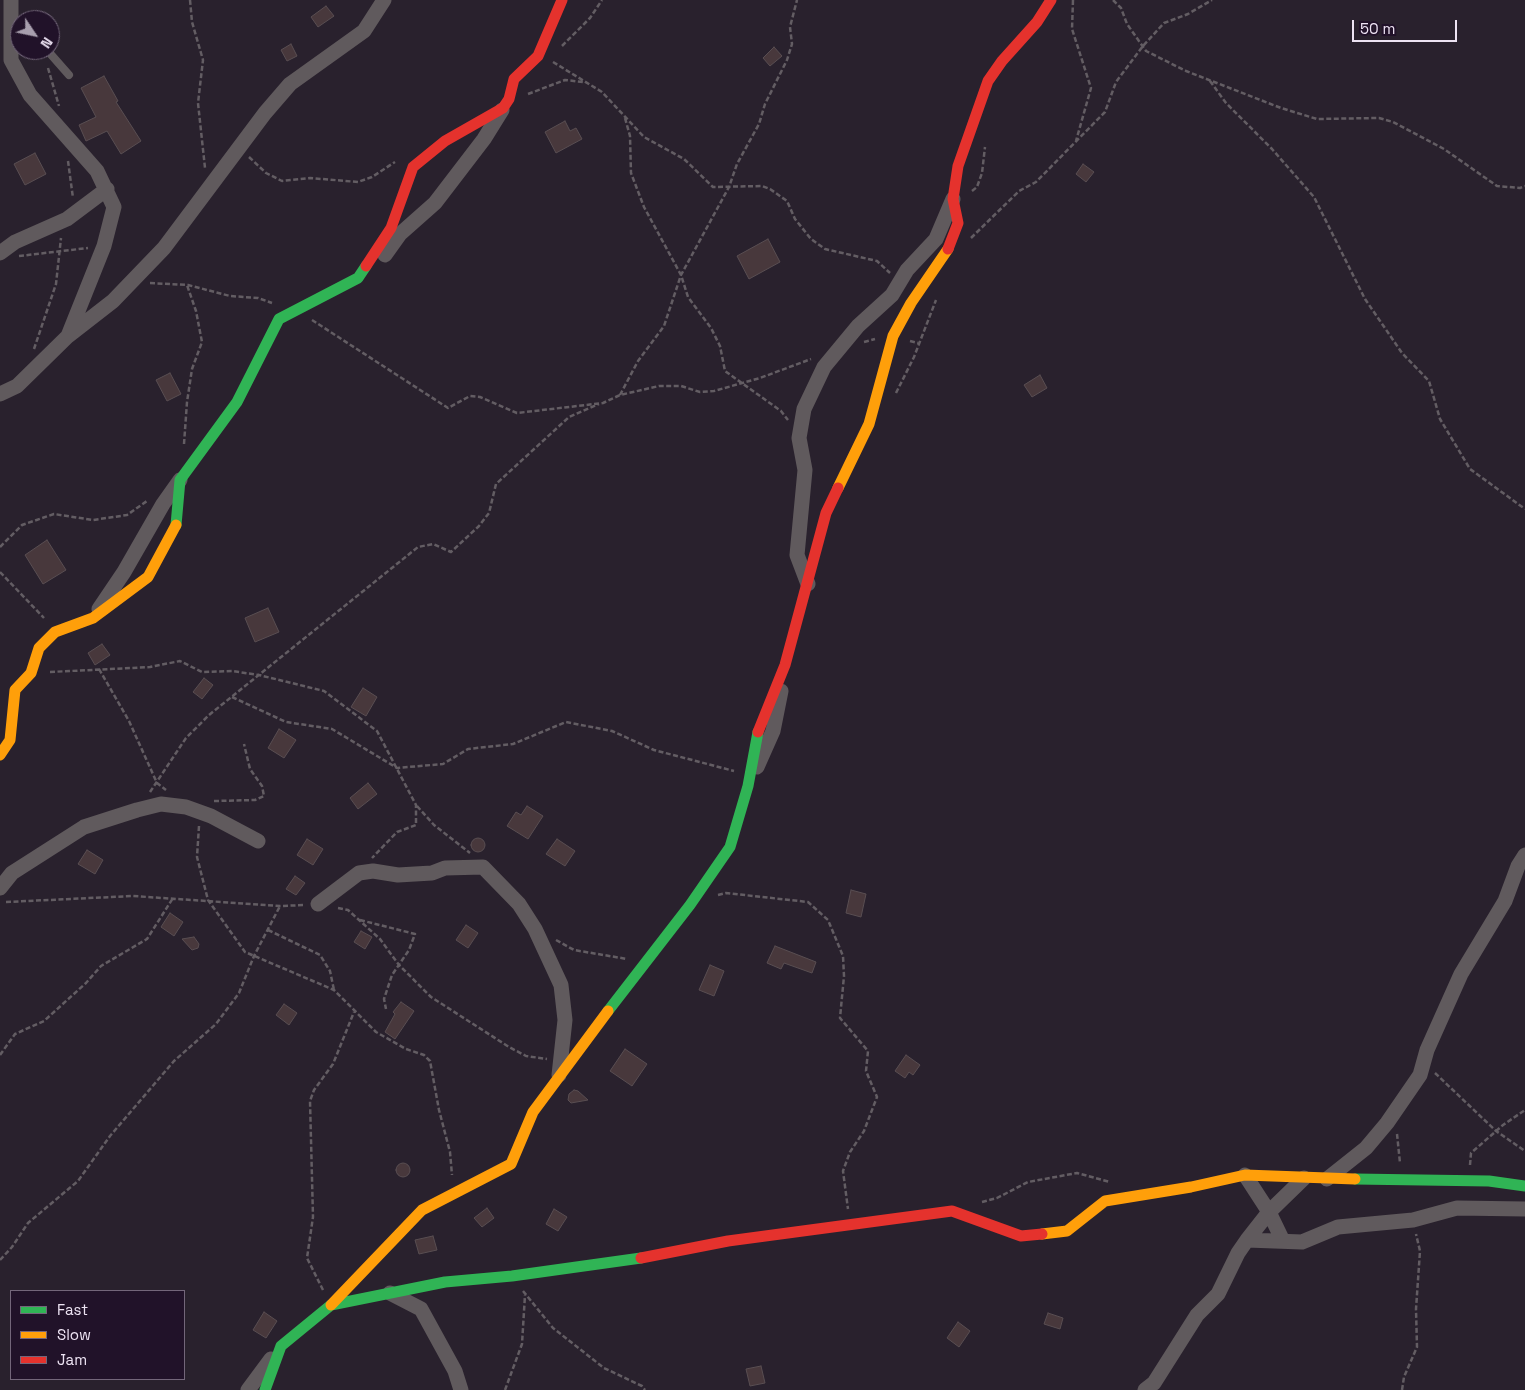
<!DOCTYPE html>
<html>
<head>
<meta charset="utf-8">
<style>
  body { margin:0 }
  #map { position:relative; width:1525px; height:1390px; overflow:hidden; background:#29212d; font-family:"Space Grotesk",sans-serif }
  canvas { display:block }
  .legend { position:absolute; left:10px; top:1290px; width:175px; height:90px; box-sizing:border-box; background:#211229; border:1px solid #73667a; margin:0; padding:6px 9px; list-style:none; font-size:15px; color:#ede3f3 }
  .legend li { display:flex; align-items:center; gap:10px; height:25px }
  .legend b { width:25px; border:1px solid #73667a }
  .north { position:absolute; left:10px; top:10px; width:50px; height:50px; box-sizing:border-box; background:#211229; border:1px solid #73667a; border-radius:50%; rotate:124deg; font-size:14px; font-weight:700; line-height:20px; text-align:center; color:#ede3f3 }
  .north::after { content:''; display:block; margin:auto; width:18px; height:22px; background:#a89fae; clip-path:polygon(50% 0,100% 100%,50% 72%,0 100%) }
  .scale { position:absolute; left:1352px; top:20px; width:105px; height:22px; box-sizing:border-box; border:2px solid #ede3f3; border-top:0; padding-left:6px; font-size:15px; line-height:18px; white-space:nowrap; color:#ede3f3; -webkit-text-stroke:4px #211229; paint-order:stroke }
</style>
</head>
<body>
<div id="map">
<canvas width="1525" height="1390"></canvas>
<ul class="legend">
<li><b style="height:6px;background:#30b455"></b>Fast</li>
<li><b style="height:6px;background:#ff9f0a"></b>Slow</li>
<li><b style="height:6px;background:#e5322d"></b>Jam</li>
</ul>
<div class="north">N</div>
<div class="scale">50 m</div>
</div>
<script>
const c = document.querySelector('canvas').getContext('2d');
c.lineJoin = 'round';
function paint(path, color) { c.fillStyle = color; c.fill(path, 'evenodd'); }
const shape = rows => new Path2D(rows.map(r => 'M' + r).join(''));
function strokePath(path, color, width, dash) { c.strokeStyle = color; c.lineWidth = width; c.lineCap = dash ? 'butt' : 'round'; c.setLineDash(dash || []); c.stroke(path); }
const building = shape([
  [326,6,334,16,318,27,311,17,326,6],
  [291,44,297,56,287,61,281,50,291,44],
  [774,47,782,56,770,66,763,58,774,47],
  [104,76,118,101,116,102,141,141,121,154,107,131,86,141,79,125,96,117,81,88,104,76],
  [565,121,570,131,576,128,582,139,556,153,545,132,565,121],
  [35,153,46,174,25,185,14,164,35,153],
  [1083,164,1094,172,1086,182,1076,174,1083,164],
  [768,239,780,262,749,279,737,256,768,239],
  [170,373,181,394,167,401,156,380,170,373],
  [1040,375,1047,388,1032,397,1024,385,1040,375],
  [47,540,66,570,43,584,25,555,47,540],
  [268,608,279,632,255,642,245,618,268,608],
  [102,644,110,655,95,665,88,653,102,644],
  [204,678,213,685,202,699,193,692,204,678],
  [363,688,377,697,366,716,351,707,363,688],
  [279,729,296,740,284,758,268,748,279,729],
  [368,783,377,794,358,809,350,798,368,783],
  [527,806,543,816,528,839,507,826,516,812,521,815,527,806],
  '471 845a7 7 0 1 1 14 0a7 7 0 1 1-14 0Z',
  [307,839,323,849,313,865,297,855,307,839],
  [557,839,575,851,565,866,546,854,557,839],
  [87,850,103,860,95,874,78,864,87,850],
  [295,876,305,883,296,895,286,889,295,876],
  [851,890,866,894,861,917,846,913,851,890],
  [170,913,183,922,174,936,161,927,170,913],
  [466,925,478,933,468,948,456,940,466,925],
  [361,931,372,937,365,949,354,942,361,931],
  [194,937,199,944,198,948,192,950,182,939,194,937],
  [775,946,816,962,812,973,784,963,781,969,767,963,775,946],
  [710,965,724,971,714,996,699,990,710,965],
  [401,1002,414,1011,395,1039,385,1032,395,1014,393,1012,401,1002],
  [284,1004,297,1013,289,1025,276,1015,284,1004],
  [625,1049,647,1064,632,1086,610,1071,625,1049],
  [906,1055,920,1065,913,1075,909,1072,905,1078,895,1071,906,1055],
  [574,1090,578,1091,588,1100,571,1103,568,1100,569,1094,574,1090],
  '396 1170a7 7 0 1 1 14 0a7 7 0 1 1-14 0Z',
  [487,1208,494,1218,482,1227,474,1218,487,1208],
  [554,1209,567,1217,558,1231,546,1224,554,1209],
  [433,1236,437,1250,419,1254,415,1240,433,1236],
  [264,1312,277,1321,266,1338,253,1330,264,1312],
  [1048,1313,1063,1318,1060,1329,1044,1324,1048,1313],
  [958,1322,970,1331,959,1347,947,1338,958,1322],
  [761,1366,765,1383,750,1386,746,1369,761,1366]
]);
paint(building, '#48383c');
strokePath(building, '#594e52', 1);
strokePath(shape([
  [190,0,192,22,203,60,198,103,205,168],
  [1073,0,1072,29,1091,88,1076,141],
  [1113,0,1121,8,1127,24,1146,51,1186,71,1281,108,1317,119,1379,118,1393,122,1444,149,1497,186,1520,188,1525,186],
  [562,46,590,18,602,0],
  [553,62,602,92,644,137,684,159,713,187,762,186,770,189,787,201,795,219,811,239,825,249,877,261,890,273],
  [48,68,59,106],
  [1210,81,1226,103,1272,149,1314,197,1365,299,1402,353,1429,381,1440,419,1470,469,1525,509],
  [528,94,565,80,583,82],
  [625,118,630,136,631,173,644,207,681,275,688,297,711,328,720,346,725,371,781,411,788,420],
  [249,157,266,173,282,181,310,178,358,182,372,177,395,162],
  [68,161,73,198],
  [972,191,977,187,982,173,985,147],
  [971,238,1019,191,1036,182,1105,112,1116,82,1143,46,1164,23,1188,14,1212,0],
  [19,256,88,248],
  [150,283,188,285,230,296,258,298,272,303],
  [312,320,448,408,470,396,480,397,517,413,603,403,620,395,659,386,681,386,700,392,714,391,760,378,811,359],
  [910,341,918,343],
  [864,342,875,339],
  [34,349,56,284,61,238],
  [896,393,914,357,936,300],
  [620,395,638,361,664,326,681,275,729,187,737,164,759,124,765,104,787,60,792,44,790,27,797,0],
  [184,444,187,402,192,369,202,342,196,311,187,285],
  [0,547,22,525,54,514,93,520,127,515,147,501],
  [0,572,44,618],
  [99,669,129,721,157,783,166,790],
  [50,672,150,667,180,661,202,672,232,671,259,675,324,691,377,731,416,805,416,825,397,832,372,858],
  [232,697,286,722,332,729,397,768,443,764,468,749,513,744,566,722,612,731,654,750,734,771],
  [150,792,186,738,209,715,418,547,433,544,451,552,479,526,489,513,496,484,569,417,599,404],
  [214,801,255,800,264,796,262,786,250,769,244,744],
  [417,806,434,825,470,853],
  [199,826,197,857,208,900,245,952,334,990,376,1032,406,1049,424,1055,430,1061,439,1110,450,1152,452,1175],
  [718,895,726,893,808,902,828,920,843,956,844,976,840,1018,868,1051,866,1071,877,1097,864,1131,850,1152,843,1171,848,1209],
  [6,902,133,896,280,906,305,905],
  [338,908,348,910,380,939,399,965,431,997,509,1047,526,1056,547,1059],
  [360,920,415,934,409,950,392,975,384,999,386,1009],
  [268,930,320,955,330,971,334,990],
  [556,940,574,950,627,959],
  [0,1055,15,1034,44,1021,86,983,101,966,147,939,173,898],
  [1435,1073,1496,1131,1525,1151],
  [1397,1134,1400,1163],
  [1470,1165,1471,1153,1503,1125,1525,1110],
  [982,1202,997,1198,1028,1182,1077,1173,1110,1182],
  [0,1260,12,1247,28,1223,78,1181,110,1136,174,1061,216,1024,239,993,254,956,280,906],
  [323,1290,307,1258,313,1217,310,1101,314,1090,333,1064,354,1012],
  [523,1291,553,1328,604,1368,642,1386,645,1390],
  [505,1390,522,1344,525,1295],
  [1402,1390,1404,1377,1417,1347,1416,1309,1420,1251,1416,1234]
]), '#635d63', 2.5, [5, 2.5]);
strokePath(shape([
  [47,50,69,75]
]), '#605a5d', 8);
strokePath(shape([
  [11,0,11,60,30,95,97,171,114,207,104,246,68,336],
  [0,253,15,242,67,219,107,189],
  [385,255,400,234,435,203,484,139,502,110],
  [0,394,17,386,68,336,113,301,164,248,265,113,290,84,364,31,384,0],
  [808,584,797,555,805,470,799,438,804,409,824,367,858,326,892,295,907,270,936,239,953,199],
  [99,609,124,572,163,504,180,480],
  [757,767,773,731,781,691],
  [0,888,12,873,84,827,137,810,161,804,186,807,211,816,258,841],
  [318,904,359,873,373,871,398,875,432,873,445,868,483,867,519,904,535,929,561,985,565,1020,559,1075],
  [1245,1175,1269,1212,1283,1241],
  [1327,1179,1366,1148,1387,1123,1420,1075,1427,1050,1461,974,1505,901,1518,866,1525,855],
  [1247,1240,1302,1242,1338,1227,1413,1220,1457,1208,1525,1209],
  [390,1293,421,1309,455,1371,461,1390],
  [248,1390,271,1359],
  [1145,1390,1154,1383,1197,1315,1218,1294,1238,1253,1247,1240,1269,1212,1304,1178]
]), '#605a5d', 15);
strokePath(shape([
  [176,525,180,480,237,402,279,319,358,278,366,266],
  [608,1011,690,905,730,847,748,786,758,732],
  [1355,1179,1489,1181,1525,1186],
  [265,1390,281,1346,331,1305,445,1282,512,1276,641,1258]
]), '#30b455', 11);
strokePath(shape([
  [838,488,869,424,893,336,911,303,948,249],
  [0,755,10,740,15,690,31,673,39,648,55,632,93,618,148,577,176,525],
  [1042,1234,1067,1231,1105,1201,1191,1187,1245,1175,1355,1179],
  [331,1305,422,1210,511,1164,533,1112,608,1011]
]), '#ff9f0a', 11);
strokePath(shape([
  [948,249,958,223,953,199,958,166,988,81,1002,61,1037,22,1051,0],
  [366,266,391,228,413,167,445,141,503,108,509,99,514,79,538,56,562,0],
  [758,732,785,665,826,513,838,488],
  [641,1258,728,1241,952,1211,1021,1236,1042,1234]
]), '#e5322d', 11);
</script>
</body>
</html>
